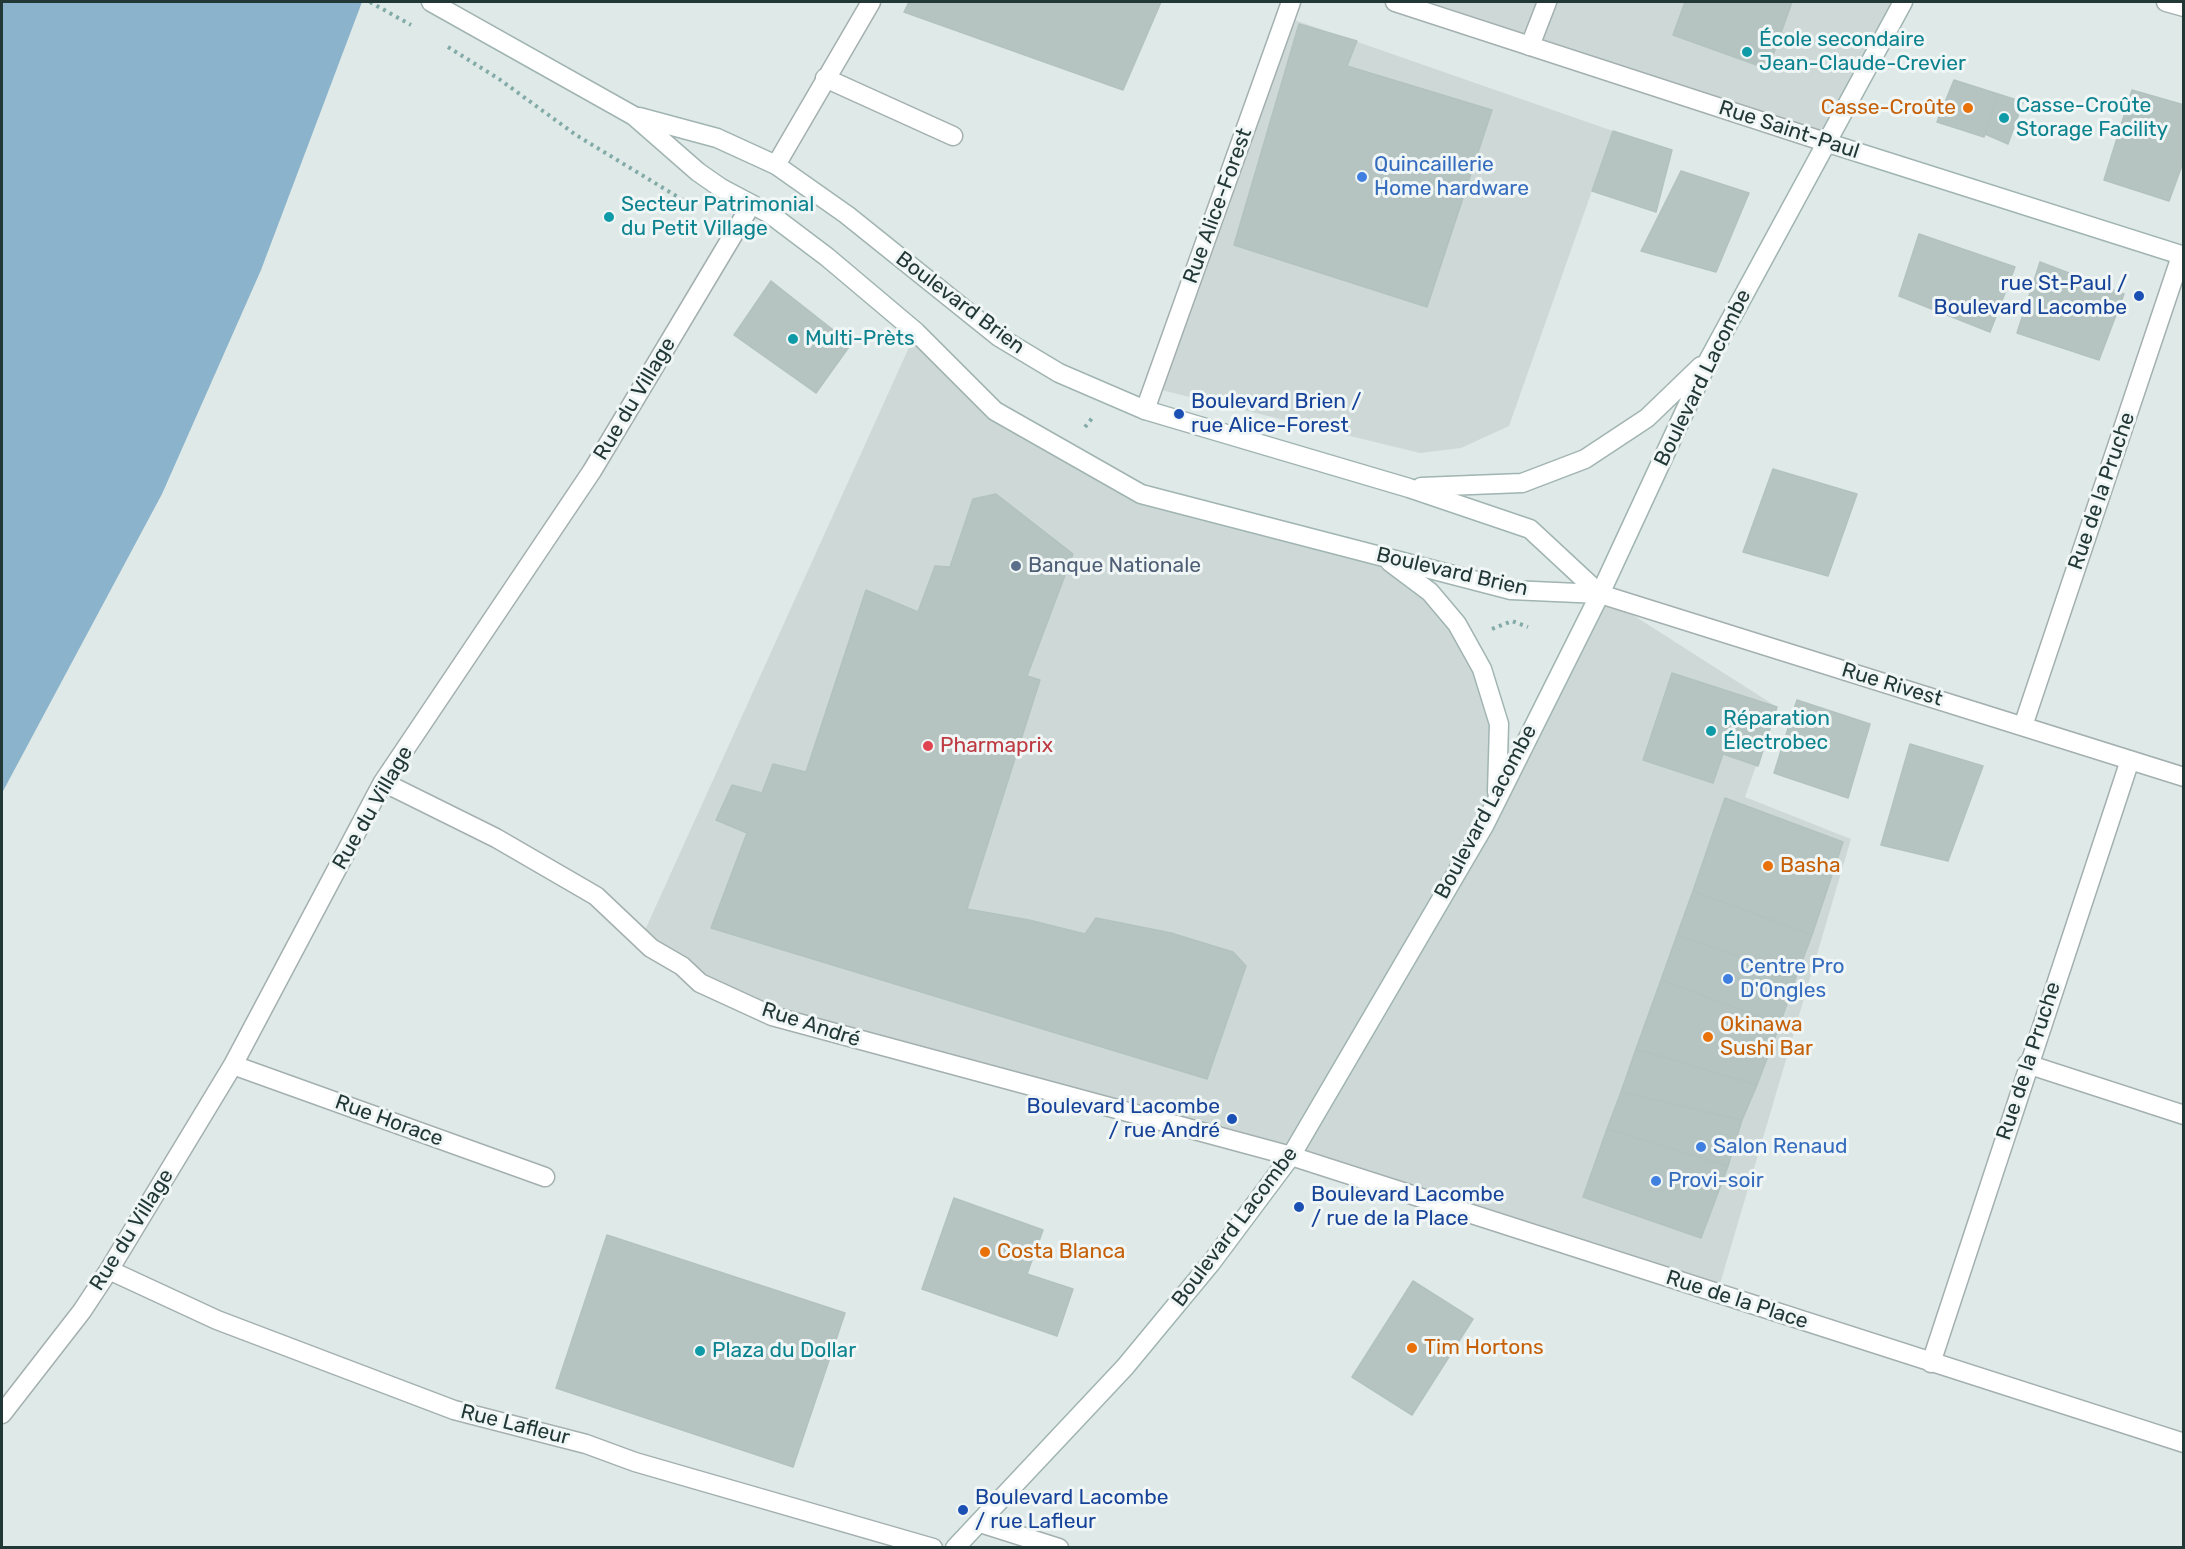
<!DOCTYPE html>
<html>
<head>
<meta charset="utf-8">
<style>
  body { margin:0 }
  #map { position:relative; width:2185px; height:1549px; overflow:hidden; background:#dfe9e7; font-family:Rubik,sans-serif }
  canvas { display:block }
  .frame { position:absolute; inset:0; border:3px solid #223837; pointer-events:none }
</style>
</head>
<body>
<div id="map">
<canvas width="2185" height="1549"></canvas>
<div class="frame"></div>
</div>
<script>
const c = document.querySelector('canvas').getContext('2d');
c.lineJoin = 'round';
function paint(path, color) { c.fillStyle = color; c.fill(path, 'evenodd'); }
const shape = rows => new Path2D(rows.map(r => 'M' + r).join(''));
function strokePath(path, color, width, dash) { c.strokeStyle = color; c.lineWidth = width; c.lineCap = dash ? 'butt' : 'round'; c.setLineDash(dash || []); c.stroke(path); }
function write(font, color, halo, rows, align = 'center') {
  c.font = font + ' Rubik,sans-serif'; c.lineWidth = 6; c.setLineDash([]); c.textBaseline = 'middle'; c.strokeStyle = halo; c.fillStyle = color; for (const [text, x, y, turn = 0] of rows) {
    c.save(); c.translate(x, y); c.rotate((+turn || 0) * Math.PI / 180); c.textAlign = isNaN(turn) ? turn : align; if (halo) c.strokeText(text, 0, 0); c.fillText(text, 0, 0); c.restore();
  }
}
paint(shape([
  [1400,2,1903,2,1825,142],
  [1286,17,1613,131,1509,426,1461,448,1420,453,1153,388],
  [916,332,995,411,1141,494,1383,557,1457,624,1499,724,1497,796,1600,594,1777,707,1745,797,1851,839,1717,1294,1531,1233,772,1016,641,939]
]), '#ced9d7');
paint(shape([
  [2,2,362,2,261,270,162,494,2,793]
]), '#8bb3cb');
const building = shape([
  [909,2,1161,2,1123,90,904,12,909,2],
  [1685,2,1792,2,1768,69,1673,35,1685,2],
  [1299,24,1357,41,1347,66,1492,110,1427,307,1234,245,1299,24],
  [1954,80,1998,94,1984,137,1937,122,1954,80],
  [2132,90,2184,105,2184,160,2169,201,2104,180,2132,90],
  [1998,94,2023,102,2008,144,1985,134,1998,94],
  [1613,131,1672,150,1656,212,1592,191,1613,131],
  [1681,171,1749,193,1716,272,1641,251,1681,171],
  [1919,234,2015,267,1990,332,1899,296,1919,234],
  [2040,262,2124,294,2099,360,2017,333,2040,262],
  [771,281,851,344,816,393,734,335,771,281],
  [1773,469,1857,494,1828,576,1743,552,1773,469],
  [996,494,1073,554,1027,676,1040,680,967,909,1029,920,1085,934,1096,918,1171,933,1233,952,1246,966,1207,1079,711,928,747,833,716,820,732,785,762,793,773,764,806,772,866,590,918,612,935,566,950,567,973,499,996,494],
  [1672,673,1777,707,1758,766,1723,754,1713,783,1643,760,1672,673],
  [1797,700,1870,724,1848,798,1774,773,1797,700],
  [1910,744,1983,766,1948,861,1881,845,1910,744],
  [1725,798,1843,842,1812,935,1693,891,1725,798],
  [1693,891,1812,935,1796,977,1677,935,1693,891],
  [1677,935,1796,977,1780,1024,1661,980,1677,935],
  [1661,980,1780,1024,1757,1085,1636,1049,1661,980],
  [1636,1049,1757,1085,1742,1120,1621,1092,1636,1049],
  [1621,1092,1742,1120,1728,1166,1607,1129,1621,1092],
  [1607,1129,1728,1166,1701,1238,1583,1197,1607,1129],
  [954,1198,1043,1230,1027,1274,1073,1289,1057,1336,922,1289,954,1198],
  [607,1235,845,1313,793,1467,556,1388,607,1235],
  [1413,1281,1473,1319,1412,1415,1352,1377,1413,1281]
]);
paint(building, '#b5c4c1');
strokePath(building, '#b2c2bf', 1.5);
const lane = shape([
  [1530,46,1547,2],
  [825,78,953,136],
  [1145,410,1291,2]
]);
const street = shape([
  [1395,2,1825,142],
  [2166,2,2184,7],
  [776,165,871,2],
  [1600,594,2184,777],
  [2023,726,2181,256],
  [383,782,496,838,596,896,651,948,682,966,700,983,772,1016,1291,1156,2184,1443],
  [2027,1064,2184,1115],
  [233,1065,545,1177],
  [109,1270,217,1320,454,1410,586,1444,635,1462,933,1548],
  [1931,1363,2130,760],
  [2,1414,82,1311,109,1270,233,1065,383,782,592,471,751,205],
  [980,1523,1059,1548]
]);
const secondary = shape([
  [431,2,634,116,698,172,721,188,770,214,827,257,916,332,995,411,1141,494,1511,590,1600,594],
  [639,117,717,138,776,165,847,215,999,337,1059,373,1145,410,1409,488,1530,529,1600,594],
  [1825,142,2184,256],
  [1421,487,1522,483,1585,459,1647,418,1701,366],
  [1390,562,1430,592,1457,624,1482,669,1499,724,1497,792],
  [955,1548,1125,1367,1211,1263,1291,1156,1484,826,1600,594,1709,359,1903,2]
]);
strokePath(lane, '#a3b0af', 21);
strokePath(street, '#a3b0af', 21);
strokePath(secondary, '#a0b4b1', 21);
strokePath(shape([
  [370,2,411,25],
  [448,47,499,79,576,135,696,208],
  [1085,427,1093,417],
  [1492,629,1512,621,1528,627]
]), '#82aba7', 4, [3, 4.5]);
strokePath(lane, '#fff', 18);
strokePath(street, '#fff', 18);
strokePath(secondary, '#fff', 18);
for (const [x, y, r, color] of [
  [1747,52,6,"#0f9aa8"],
  [1968,108,6,"#e8710a"],
  [2004,118,6,"#0f9aa8"],
  [1362,177,6,"#3f7fe0"],
  [609,217,6,"#0f9aa8"],
  [2139,296,6,"#1a4fb4"],
  [793,339,6,"#0f9aa8"],
  [1179,414,6,"#1a4fb4"],
  [1016,566,6,"#5c6f8a"],
  [1711,731,6,"#0f9aa8"],
  [928,746,6,"#e0444e"],
  [1768,866,6,"#e8710a"],
  [1728,979,6,"#3f7fe0"],
  [1708,1037,6,"#e8710a"],
  [1232,1119,6,"#1a4fb4"],
  [1701,1147,6,"#3f7fe0"],
  [1656,1181,6,"#3f7fe0"],
  [1299,1207,6,"#1a4fb4"],
  [985,1252,6,"#e8710a"],
  [1412,1348,6,"#e8710a"],
  [700,1351,6,"#0f9aa8"],
  [963,1510,6,"#1a4fb4"]
]) { const dot = new Path2D(); dot.arc(x, y, r, 0, 2 * Math.PI); c.fillStyle = color; c.fill(dot); strokePath(dot, '#f0f6f5', 2); }
write('21px', '#0d838f', '#f0f6f5', [
  ["École secondaire",1759,40],
  ["Jean-Claude-Crevier",1759,64],
  ["Casse-Croûte",2016,106],
  ["Storage Facility",2016,130],
  ["Secteur Patrimonial",621,205],
  ["du Petit Village",621,229],
  ["Multi-Prèts",805,339],
  ["Réparation",1723,719],
  ["Électrobec",1723,743],
  ["Plaza du Dollar",712,1351]
], 'left');
write('21px', '#c56008', '#f0f6f5', [
  ["Casse-Croûte",1956,108,"right"],
  ["Basha",1780,866],
  ["Okinawa",1720,1025],
  ["Sushi Bar",1720,1049],
  ["Costa Blanca",997,1252],
  ["Tim Hortons",1424,1348]
], 'left');
write('21px', '#223837', '#f0f6f5', [
  ["Rue Saint-Paul",1789,130,18],
  ["Rue Alice-Forest",1218,206,-70],
  ["Boulevard Brien",960,303,37],
  ["Boulevard Lacombe",1703,378,-64],
  ["Rue du Village",635,399,-59],
  ["Rue de la Pruche",2102,491,-71],
  ["Boulevard Brien",1452,572,13],
  ["Rue Rivest",1892,685,17],
  ["Rue du Village",373,808,-60],
  ["Boulevard Lacombe",1486,812,-62],
  ["Rue André",811,1025,18],
  ["Rue de la Pruche",2029,1061,-72],
  ["Rue Horace",389,1121,20],
  ["Boulevard Lacombe",1235,1227,-53],
  ["Rue du Village",132,1230,-58],
  ["Rue de la Place",1737,1300,18],
  ["Rue Lafleur",515,1425,14]
]);
write('21px', '#366cbe', '#f0f6f5', [
  ["Quincaillerie",1374,165],
  ["Home hardware",1374,189],
  ["Centre Pro",1740,967],
  ["D'Ongles",1740,991],
  ["Salon Renaud",1713,1147],
  ["Provi-soir",1668,1181]
], 'left');
write('21px', '#164399', '#f0f6f5', [
  ["rue St-Paul /",2127,284,"right"],
  ["Boulevard Lacombe",2127,308,"right"],
  ["Boulevard Brien /",1191,402],
  ["rue Alice-Forest",1191,426],
  ["Boulevard Lacombe",1220,1107,"right"],
  ["/ rue André",1220,1131,"right"],
  ["Boulevard Lacombe",1311,1195],
  ["/ rue de la Place",1311,1219],
  ["Boulevard Lacombe",975,1498],
  ["/ rue Lafleur",975,1522]
], 'left');
write('21px', '#4e5e75', '#f0f6f5', [
  ["Banque Nationale",1028,566]
], 'left');
write('21px', '#be3a42', '#f0f6f5', [
  ["Pharmaprix",940,746]
], 'left');
</script>
</body>
</html>
